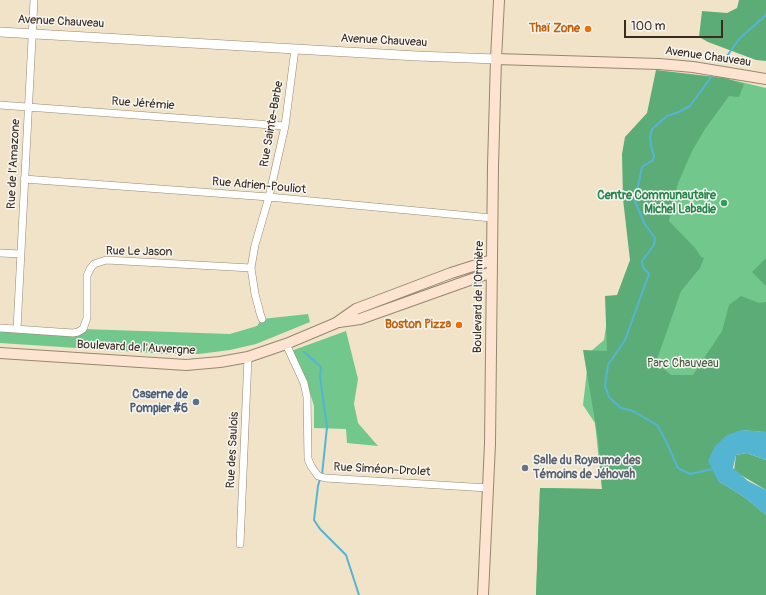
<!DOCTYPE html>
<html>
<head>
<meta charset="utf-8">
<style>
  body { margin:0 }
  #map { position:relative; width:766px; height:595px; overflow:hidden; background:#f1e3c7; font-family:Pangolin,sans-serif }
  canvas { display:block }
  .scale { position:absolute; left:624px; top:20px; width:99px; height:18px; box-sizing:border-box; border:2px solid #3b2a1e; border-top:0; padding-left:5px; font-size:12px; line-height:14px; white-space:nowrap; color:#3b2a1e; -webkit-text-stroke:3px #f6f6f2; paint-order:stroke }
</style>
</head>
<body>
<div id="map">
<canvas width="766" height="595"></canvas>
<div class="scale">100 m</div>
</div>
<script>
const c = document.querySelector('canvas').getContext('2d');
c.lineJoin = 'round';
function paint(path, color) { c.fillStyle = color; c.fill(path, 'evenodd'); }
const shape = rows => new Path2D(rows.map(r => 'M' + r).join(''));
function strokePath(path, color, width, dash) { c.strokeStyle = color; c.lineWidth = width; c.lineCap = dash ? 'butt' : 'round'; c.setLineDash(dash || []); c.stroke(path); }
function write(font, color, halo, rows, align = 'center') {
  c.font = font + ' Pangolin,sans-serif'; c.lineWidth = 3; c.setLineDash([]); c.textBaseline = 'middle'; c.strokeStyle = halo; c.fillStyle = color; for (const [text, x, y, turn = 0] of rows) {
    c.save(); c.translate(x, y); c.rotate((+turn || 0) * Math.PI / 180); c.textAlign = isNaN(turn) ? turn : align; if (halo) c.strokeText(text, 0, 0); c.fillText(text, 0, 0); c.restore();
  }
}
paint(shape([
  [724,78,766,88,766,432,742,430,718,481,744,497,766,515,766,595,536,595,540,488,602,489,595,423,583,405,589,353,604,340,608,313,617,300,644,223],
  [308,314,310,322,256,344,230,350,199,354,169,354,0,343,0,328,73,333,83,329,230,334,257,326,262,319],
  [346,331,358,379,354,404,358,423,378,446,347,443,346,429,314,428,314,406,310,393,305,378,291,351]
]), '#71c78c');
paint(shape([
  [739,0,766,0,766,61,756,60,708,42,699,37,702,11,727,13,737,8],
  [656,70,724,78,744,84,739,97,729,96,705,129,692,151,678,183,669,221,696,249,701,257,704,258,700,268,681,291,656,362,671,375,693,375,722,331,729,305,741,296,759,303,766,302,766,432,742,430,718,481,744,497,766,515,766,595,536,595,540,488,602,489,598,439,583,350,607,351,605,296,617,295,630,260,623,199,622,154,625,137,647,113],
  [766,258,766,286,752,272],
  [747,453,766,460,766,490,734,471,736,455]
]), '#5cac78');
paint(shape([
  [742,430,766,432,766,460,747,453,736,455,733,468,748,481,766,490,766,515,744,497,718,481,708,461,715,446,727,435]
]), '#54b5d3');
strokePath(shape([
  [727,56,739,39,766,15],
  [712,76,690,106,679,112,667,116,652,129,650,137,651,146,654,156,653,160,642,167,635,201,644,223,655,238,654,245,642,261,643,267,649,274,625,340,608,365,605,386,609,397,621,408,633,411,657,425,665,439,678,468,690,474,713,469],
  [304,352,321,367,320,377,327,427,322,475],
  [320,479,318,486,314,520,320,529,346,555,359,595]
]), '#54b5d3', 2);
const minor = shape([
  [0,105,285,126],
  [24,179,269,197,492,218],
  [0,253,21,254],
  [262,319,260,313,255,294,251,268,255,245,269,197,285,126,295,49],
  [0,328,73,333,78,332,83,329,87,318,87,276,90,269,94,264,106,260,251,268],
  [17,329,34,0],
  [286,344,304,383,307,397,308,459,311,466,318,476,325,478,488,488],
  [240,544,248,357]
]);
const tertiary = shape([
  [0,32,417,56,496,59]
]);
const secondary = shape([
  [496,59,659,64,693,67,766,79],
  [339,322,360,319,492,272],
  [0,353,186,365,220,362,248,357,286,344,336,323,356,309,451,273,492,260],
  [483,595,490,444,493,166,496,59,499,0]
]);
strokePath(minor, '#968672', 8);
strokePath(tertiary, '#968672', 10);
strokePath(secondary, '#968672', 12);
strokePath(minor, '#fff', 7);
strokePath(tertiary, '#fff', 9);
strokePath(secondary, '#fde4d0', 10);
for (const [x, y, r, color] of [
  [588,29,4,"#e8710a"],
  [724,203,4,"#2e9e5b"],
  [459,325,4,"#e8710a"],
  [196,402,4,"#5c6f8a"],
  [525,468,4,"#6b7280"]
]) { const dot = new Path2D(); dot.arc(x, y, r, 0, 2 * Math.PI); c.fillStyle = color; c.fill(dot); strokePath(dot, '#f6f6f2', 1.5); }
write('12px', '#3b2a1e', '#f6f6f2', [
  ["Avenue Chauveau",61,22,3],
  ["Avenue Chauveau",384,41,3],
  ["Avenue Chauveau",708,57,8],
  ["Rue Jérémie",143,104,4],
  ["Rue Sainte-Barbe",272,124,-80],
  ["Rue de l'Amazone",14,164,-87],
  ["Rue Adrien-Pouliot",259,186,5],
  ["Rue Le Jason",139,252,1],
  ["Boulevard de l'Ormière",479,297,-89],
  ["Boulevard de l'Auvergne",136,348,3],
  ["Rue des Saulois",233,450,-87],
  ["Rue Siméon-Drolet",382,470,3]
]);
write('bold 12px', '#c56008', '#f6f6f2', [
  ["Thaï Zone",580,29],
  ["Boston Pizza",451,325]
], 'right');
write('bold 12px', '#27864d', '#f6f6f2', [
  ["Centre Communautaire",716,196],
  ["Michel Labadie",716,210]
], 'right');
write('12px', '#4b593f', '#f6f6f2', [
  ["Parc Chauveau",683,364]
]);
write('bold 12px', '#4e5e75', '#f6f6f2', [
  ["Caserne de",188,395],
  ["Pompier #6",188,409]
], 'right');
write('bold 12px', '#5b616d', '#f6f6f2', [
  ["Salle du Royaume des",533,461],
  ["Témoins de Jéhovah",533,475]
], 'left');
</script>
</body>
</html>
